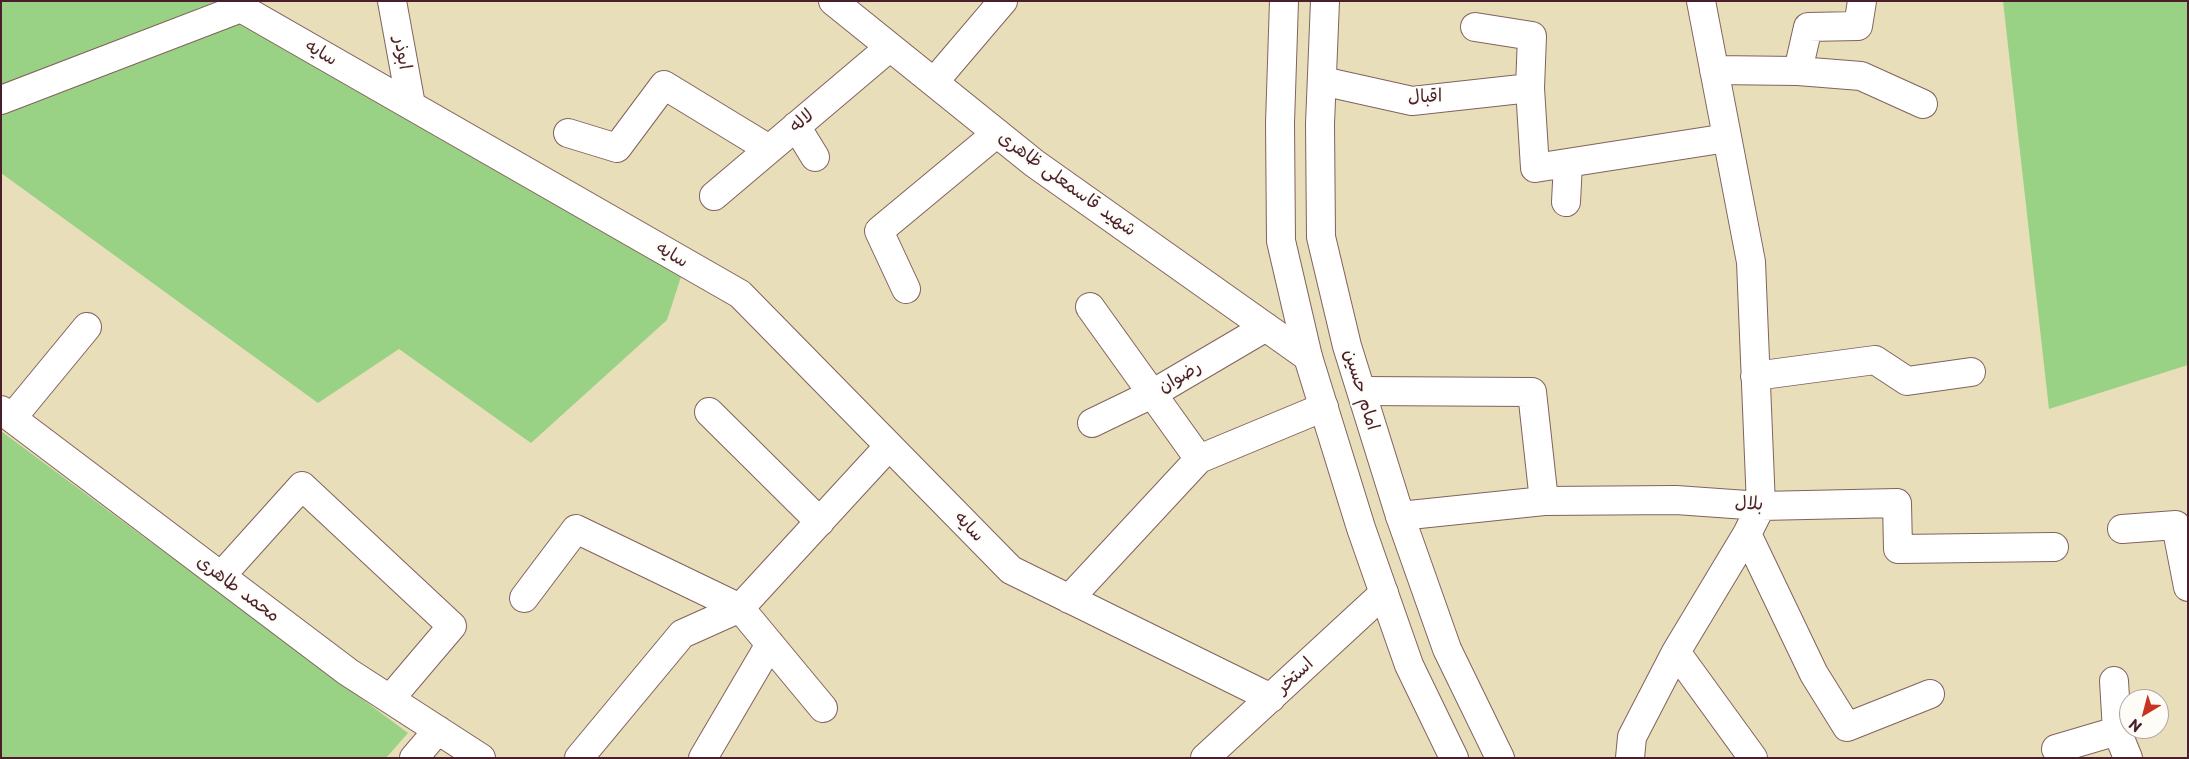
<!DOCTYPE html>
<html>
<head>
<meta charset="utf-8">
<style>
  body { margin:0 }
  #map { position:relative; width:2189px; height:759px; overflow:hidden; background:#e9deba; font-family:"Playpen Sans",sans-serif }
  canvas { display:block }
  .frame { position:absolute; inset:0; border:2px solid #4a1f2b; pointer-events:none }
  .north { position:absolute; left:2119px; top:689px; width:50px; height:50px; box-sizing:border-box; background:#fdfcf7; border:1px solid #b5a4a5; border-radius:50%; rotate:217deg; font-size:14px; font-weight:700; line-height:20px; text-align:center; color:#4a1f2b }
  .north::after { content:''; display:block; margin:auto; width:18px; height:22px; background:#c8321e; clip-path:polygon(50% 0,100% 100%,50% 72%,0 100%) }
</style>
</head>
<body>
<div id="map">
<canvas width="2189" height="759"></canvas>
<div class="frame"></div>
<div class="north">N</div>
</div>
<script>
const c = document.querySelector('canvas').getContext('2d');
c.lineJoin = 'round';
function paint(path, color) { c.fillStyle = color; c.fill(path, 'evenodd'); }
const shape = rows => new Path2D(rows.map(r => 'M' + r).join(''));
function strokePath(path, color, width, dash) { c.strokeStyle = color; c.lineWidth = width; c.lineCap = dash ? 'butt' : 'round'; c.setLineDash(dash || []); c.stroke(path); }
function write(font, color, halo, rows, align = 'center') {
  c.font = font + ' "Playpen Sans","Playpen Sans Arabic",sans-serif'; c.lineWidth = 4; c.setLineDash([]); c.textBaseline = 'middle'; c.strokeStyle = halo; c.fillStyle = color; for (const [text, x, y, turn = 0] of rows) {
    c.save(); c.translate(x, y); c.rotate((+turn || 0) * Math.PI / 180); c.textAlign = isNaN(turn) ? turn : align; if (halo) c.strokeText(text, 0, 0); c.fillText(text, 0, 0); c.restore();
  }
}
paint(shape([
  [1,1,252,1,690,249,667,320,531,443,399,349,318,403,1,173],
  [2003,1,2188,1,2188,365,2049,409],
  [1,431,408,733,386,758,1,758]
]), '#99d285');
const minor = shape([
  [392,1,411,105],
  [833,1,1034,163,1308,357],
  [1475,27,1532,36,1530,88,1535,168,1727,138],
  [1714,70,1798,71,1861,76,1923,104],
  [1798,71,1808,27,1858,26,1862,1],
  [1322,81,1412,101,1530,88],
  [934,82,1003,1],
  [1,100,241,8,740,294,1011,570,1271,698],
  [796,126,815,157],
  [568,133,617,148,664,85,769,149],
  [714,196,890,47],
  [1566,202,1568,163],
  [906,289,879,231,997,133],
  [1090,307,1199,459],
  [1755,376,1875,360,1907,381,1971,372],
  [1362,391,1532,392,1544,501],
  [1,410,348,672,481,758],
  [709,412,820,522],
  [12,418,87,327],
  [1092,423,1152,394,1266,327],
  [1400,516,1544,501,1676,500,1761,506,1897,503,1898,549,2054,547],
  [2122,529,2176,525,2188,587],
  [1747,534,1814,674,1847,727,1930,694],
  [221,576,302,486,452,626,390,699],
  [524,598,576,529,740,608,823,708],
  [1069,599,1199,459,1324,407],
  [1676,652,1753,758],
  [2114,681,2117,731,2128,758],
  [2056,749,2117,731],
  [414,758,438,730],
  [579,758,682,634,740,608,889,446],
  [703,758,770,644],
  [1205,758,1384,593],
  [1630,758,1632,737,1676,652,1747,534,1761,506,1751,262,1701,1]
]);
const major = shape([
  [1284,1,1280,123,1281,241,1308,357,1361,528,1409,665,1454,758],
  [1325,1,1320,124,1321,237,1347,346,1400,516,1447,649,1500,758]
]);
strokePath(minor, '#82625d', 30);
strokePath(major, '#82625d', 30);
strokePath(minor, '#fff', 28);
strokePath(major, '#fff', 28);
write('18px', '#4a1f2b', '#fdfcf7', [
  ["سایه",321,53,30],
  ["ابوذر",402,53,80],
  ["اقبال",1425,97,-2],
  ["لاله",802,121,-40],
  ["شهید قاسمعلی ظاهری",1067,184,36],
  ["سایه",672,255,30],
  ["رضوان",1180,377,-30],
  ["امام حسین",1361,390,73],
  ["بلال",1749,504,3],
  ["سایه",969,527,46],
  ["محمد طاهری",238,589,37],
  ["استخر",1295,676,-43]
]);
</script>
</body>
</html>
